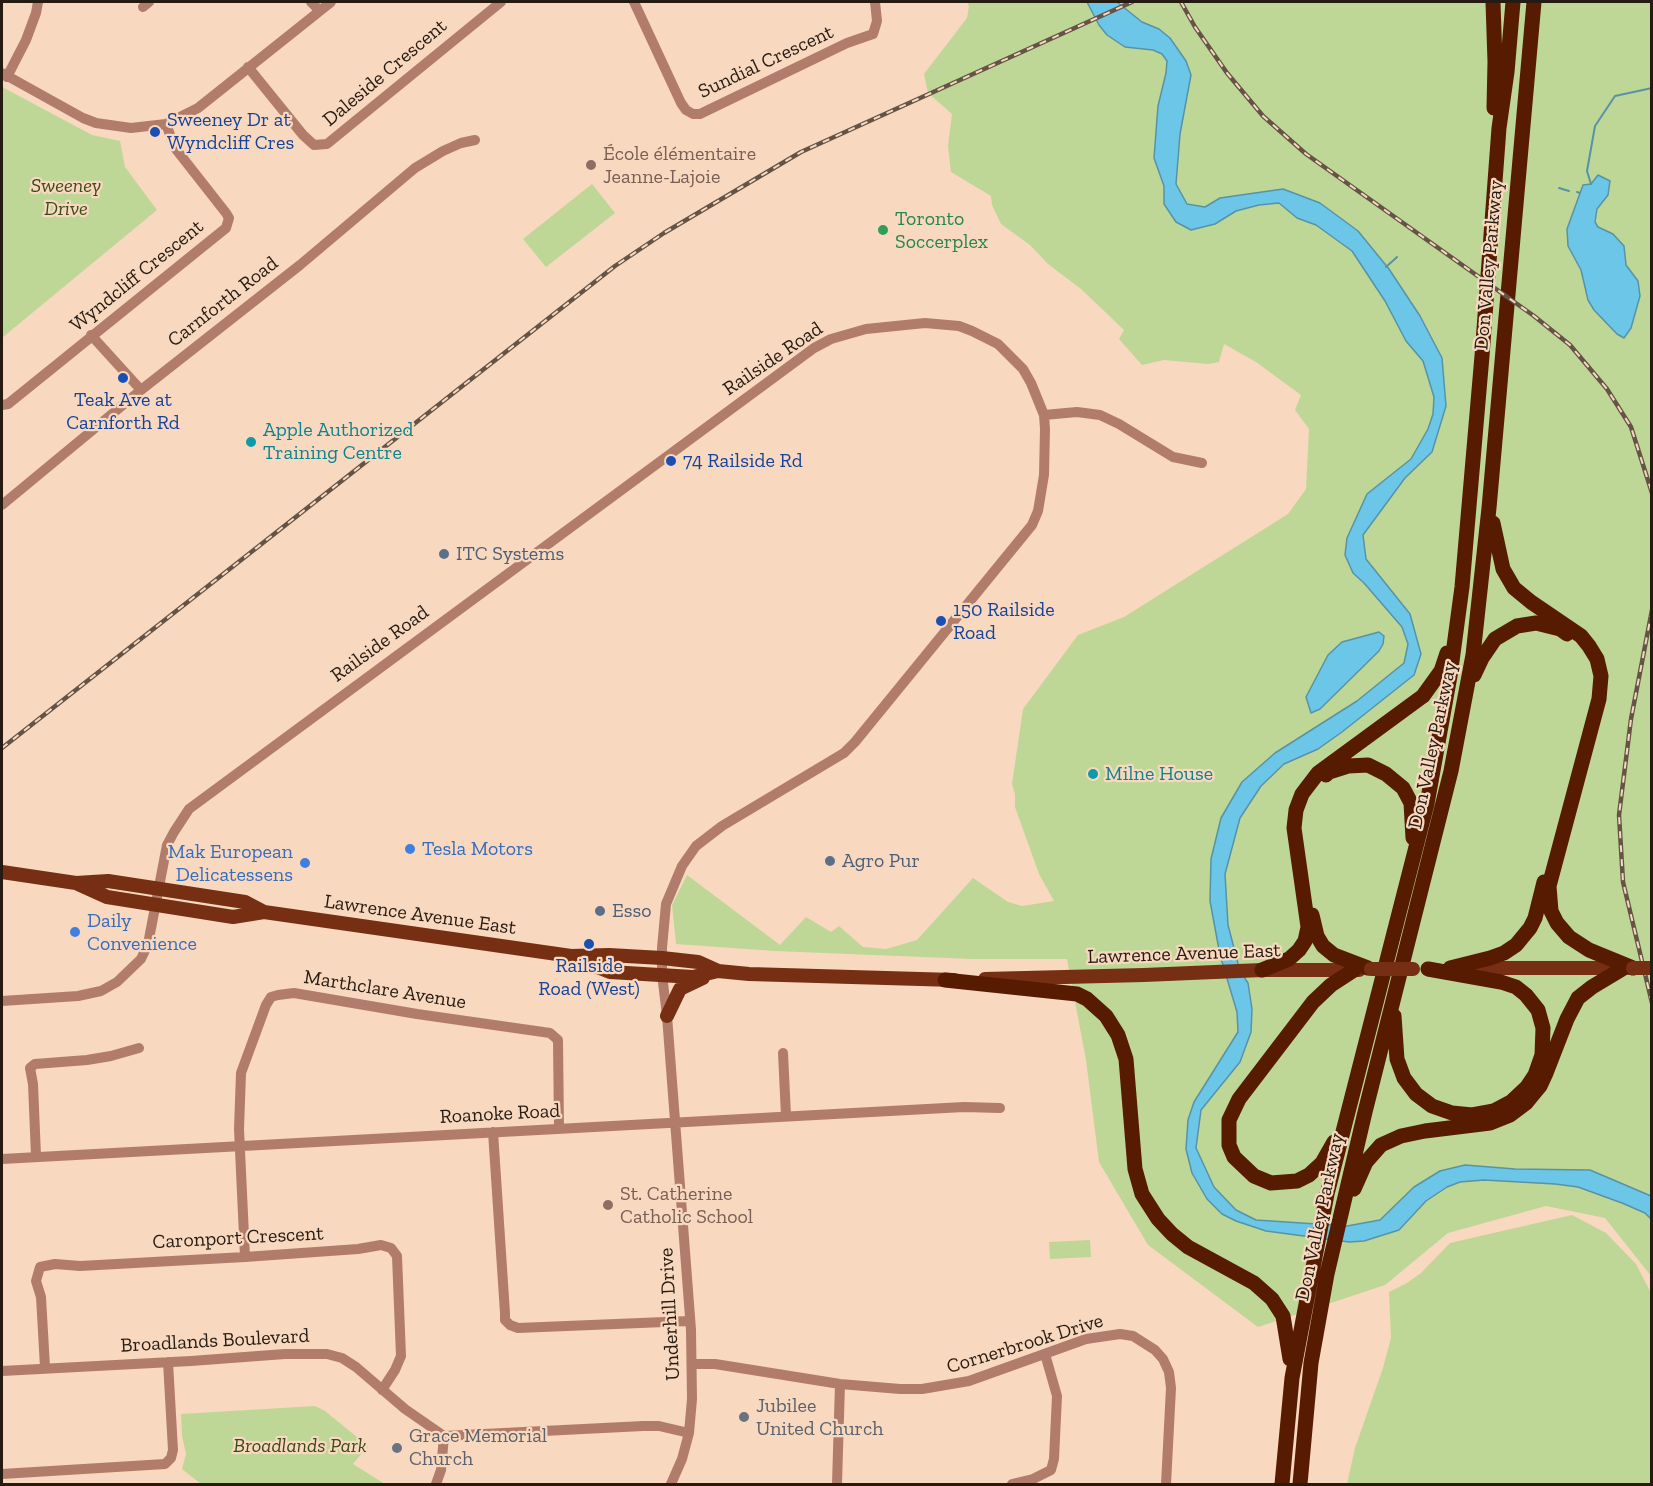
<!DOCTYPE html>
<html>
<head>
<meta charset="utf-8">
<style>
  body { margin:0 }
  #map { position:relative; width:1653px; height:1486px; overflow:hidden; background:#f8d8bf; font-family:"Zilla Slab",serif }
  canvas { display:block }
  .frame { position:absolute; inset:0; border:3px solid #261b12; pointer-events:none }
</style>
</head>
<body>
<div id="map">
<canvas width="1653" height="1486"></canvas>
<div class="frame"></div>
</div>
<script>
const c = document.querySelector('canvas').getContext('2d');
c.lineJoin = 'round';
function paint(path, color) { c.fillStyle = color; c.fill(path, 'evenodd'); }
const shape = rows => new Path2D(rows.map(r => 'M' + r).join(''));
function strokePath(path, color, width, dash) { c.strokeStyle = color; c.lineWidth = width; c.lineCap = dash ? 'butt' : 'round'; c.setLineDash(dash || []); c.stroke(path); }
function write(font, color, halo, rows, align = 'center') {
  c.font = font + ' "Zilla Slab",serif'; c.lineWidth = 4.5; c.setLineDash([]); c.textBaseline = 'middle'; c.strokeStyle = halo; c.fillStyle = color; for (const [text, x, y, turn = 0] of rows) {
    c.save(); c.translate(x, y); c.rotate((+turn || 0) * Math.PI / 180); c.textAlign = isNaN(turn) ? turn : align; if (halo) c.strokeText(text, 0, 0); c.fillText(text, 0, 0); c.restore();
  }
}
paint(shape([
  [967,2,1651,2,1651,1276,1605,1218,1546,1206,1448,1233,1385,1285,1258,1327,1148,1245,1099,1162,1086,1060,1067,959,972,959,775,951,676,944,672,905,687,875,780,945,806,917,831,932,839,926,863,947,886,949,917,940,973,878,1008,902,1022,906,1054,901,1039,874,1015,807,1015,794,1012,784,1023,709,1078,635,1124,617,1288,514,1306,489,1309,429,1295,410,1301,395,1256,362,1224,344,1219,362,1208,364,1164,360,1142,365,1119,339,1124,330,1081,289,1048,264,1030,245,1001,224,992,205,991,196,951,172,948,146,952,114,928,93,924,74,967,18,969,6],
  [2,87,92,135,120,141,125,167,157,210,3,337],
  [592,184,615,213,546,267,523,239],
  [1572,1215,1606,1233,1636,1264,1651,1293,1651,1484,1347,1484,1355,1448,1383,1368,1391,1338,1389,1292,1407,1283,1421,1273,1450,1243],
  [1090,1240,1091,1257,1050,1259,1049,1242],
  [315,1406,325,1411,368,1446,353,1464,385,1484,201,1484,182,1469,186,1454,182,1436,181,1414]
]), '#bed796');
const water = shape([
  [1087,2,1117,2,1142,22,1159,29,1170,38,1186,61,1191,75,1180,134,1176,184,1187,204,1205,207,1220,198,1283,189,1320,203,1358,231,1389,269,1420,316,1442,358,1446,406,1432,452,1405,478,1363,535,1366,559,1410,614,1421,654,1414,675,1342,732,1318,749,1284,764,1261,786,1240,818,1225,874,1228,925,1240,971,1248,983,1252,1009,1251,1032,1240,1062,1201,1110,1196,1148,1214,1187,1236,1210,1256,1220,1347,1226,1380,1220,1414,1187,1440,1171,1465,1165,1515,1169,1590,1170,1651,1196,1651,1219,1645,1213,1622,1203,1578,1187,1555,1184,1484,1180,1460,1182,1447,1187,1426,1201,1399,1230,1364,1241,1349,1242,1266,1231,1236,1221,1222,1214,1207,1199,1192,1173,1186,1149,1188,1120,1194,1102,1238,1032,1237,1012,1220,955,1210,901,1211,859,1221,818,1242,782,1275,753,1357,701,1404,663,1408,644,1402,627,1364,583,1353,573,1345,555,1347,538,1367,494,1411,459,1428,429,1433,414,1434,397,1423,361,1406,341,1385,301,1352,251,1316,225,1297,218,1279,203,1259,205,1236,211,1215,224,1191,230,1176,222,1164,204,1164,186,1154,158,1158,106,1166,73,1167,61,1162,54,1153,50,1125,47,1107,35,1099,25,1087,2],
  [1598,175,1610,181,1608,195,1597,209,1595,222,1598,227,1613,234,1624,246,1626,265,1638,281,1640,296,1631,328,1624,338,1617,334,1594,310,1588,300,1581,270,1568,246,1567,229,1583,185,1591,184,1598,175],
  [1379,632,1384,636,1383,644,1379,651,1320,709,1311,713,1306,697,1328,655,1342,642,1379,632]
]);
paint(water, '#6cc6e7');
strokePath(water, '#5793a7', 1.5);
strokePath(shape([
  [1591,184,1587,171,1595,126,1615,96,1652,88],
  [1559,188,1569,191],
  [1577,192,1580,193],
  [1386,267,1397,257]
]), '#5793a7', 2);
strokePath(shape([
  [311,2,320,11],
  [634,2,681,103,686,110,693,114,700,114,847,43,873,34,877,21,875,2],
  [143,7,149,2],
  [248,67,303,135,314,145,327,144,501,2],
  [2,73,83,118,96,123,131,128,166,124,198,108,331,2],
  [7,77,26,40,36,13,38,2],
  [91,335,141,390],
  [2,405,8,404,226,228,229,218,226,213,175,148,166,124],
  [1044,415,1077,412,1100,415,1119,424,1173,457,1202,463],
  [2,505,141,390,300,265,415,168,443,151,461,143,475,140],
  [2,1001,78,996,101,991,117,982,141,959,148,944,167,845,174,832,189,809,814,348,831,339,866,329,925,323,959,326,972,331,998,344,1023,369,1031,383,1044,415,1045,429,1044,475,1038,511,1032,525,855,742,844,753,722,826,696,846,682,866,666,904,662,948,662,974,667,1016,691,1330,692,1399,689,1433,682,1459,671,1484],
  [783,1053,786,1116],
  [493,1132,505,1313,505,1320,510,1325,518,1328,689,1321],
  [36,1156,33,1084,30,1068,35,1064,87,1060,111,1056,139,1048],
  [2,1159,964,1107,1000,1108],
  [245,1257,239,1129,241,1073,266,1005,271,997,278,995,294,993,417,1014,550,1033,558,1040,559,1128],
  [692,1364,715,1364,840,1384,900,1389,922,1389,969,1381,1086,1339,1120,1334,1133,1336,1155,1350,1163,1359,1169,1372,1171,1388,1166,1484],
  [45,1367,41,1297,36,1281,40,1267,55,1264,80,1266,245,1257,358,1249,381,1245,391,1248,397,1256,401,1356,395,1370,382,1390],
  [2,1371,191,1361,285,1354,327,1354,342,1358,356,1367,405,1409,444,1436,643,1426,659,1426,689,1433],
  [2,1474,165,1464,171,1458,173,1450,168,1362],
  [436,1484,441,1470,444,1436],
  [837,1484,840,1384],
  [1012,1484,1033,1479,1051,1470,1054,1459,1057,1396,1045,1354]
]), '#b17d6a', 10);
strokePath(shape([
  [2,872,76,883,108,881,245,902,264,912],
  [76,883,107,897,233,917,264,912,571,956,609,955,662,958,698,962,718,971,749,974,954,980],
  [577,959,610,972,693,977,718,971],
  [1464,968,1627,968],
  [985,979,1144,975,1262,970,1359,970],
  [667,1016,680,989,703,978]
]), '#762f12', 14);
strokePath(shape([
  [1493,2,1495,62,1494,108],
  [1493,523,1503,569,1514,588,1531,602,1581,636,1589,646,1597,659,1601,676,1599,699,1549,886,1551,911,1557,923,1569,937,1589,950,1633,968],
  [1474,675,1482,658,1495,639,1517,626,1536,623,1560,629,1567,634],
  [1326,775,1329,772,1348,766,1368,765,1386,774,1403,788,1411,803,1413,838],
  [1312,915,1317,936,1323,946,1334,955,1368,968],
  [1450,968,1490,958,1504,953,1516,945,1530,928,1535,918,1544,882],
  [1262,970,1289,959,1299,950,1305,941,1308,927,1294,828,1296,810,1302,794,1318,773,1423,696,1441,671,1447,653],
  [945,980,1077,994,1087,999,1106,1016,1118,1035,1126,1059,1135,1169,1142,1194,1158,1219,1172,1234,1188,1247,1254,1283,1272,1299,1283,1316,1290,1359],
  [1394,1016,1397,1059,1404,1078,1416,1094,1432,1106,1452,1113,1472,1115,1494,1111,1511,1102,1527,1087,1535,1075,1542,1055,1543,1028,1538,1010,1526,995,1516,987,1501,982,1428,969],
  [1334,1142,1322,1163,1309,1175,1297,1181,1271,1183,1254,1176,1234,1157,1229,1145,1229,1120,1239,1099,1313,1002,1331,985,1354,970],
  [1354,1189,1366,1162,1381,1145,1401,1136,1425,1131,1490,1123,1510,1115,1526,1103,1540,1086,1546,1073,1567,1019,1578,998,1592,987,1622,969],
  [1282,1484,1292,1378,1327,1194,1427,804,1450,676,1462,587,1482,356,1499,128,1507,72,1513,2],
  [1300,1484,1311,1363,1327,1274,1365,1112,1451,771,1473,655,1489,508,1534,2]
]), '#571b01', 15);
const rail = shape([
  [1181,2,1195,27,1227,73,1263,116,1306,154,1534,316,1570,345,1607,389,1631,427,1652,493],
  [1652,610,1631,719,1619,815,1623,882,1652,1003],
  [2,748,615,266,664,233,801,152,1132,2]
]);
strokePath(rail, '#655446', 4.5);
strokePath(rail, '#f8d8bf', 2, [7]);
strokePath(shape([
  [1633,968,1652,968],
  [1371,969,1413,969]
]), '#762f12', 14);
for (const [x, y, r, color] of [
  [155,132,6,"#1a4fb4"],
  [591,165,6,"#8d6e63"],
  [883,230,6,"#2e9e5b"],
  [123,378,6,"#1a4fb4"],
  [251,442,6,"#0f9aa8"],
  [671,461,6,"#1a4fb4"],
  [444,554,6,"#5c6f8a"],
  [941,621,6,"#1a4fb4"],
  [1093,774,6,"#0f9aa8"],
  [410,849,6,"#3f7fe0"],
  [830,861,6,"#5c6f8a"],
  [305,863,6,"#3f7fe0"],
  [600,911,6,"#5c6f8a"],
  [75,932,6,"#3f7fe0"],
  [589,944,6,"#1a4fb4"],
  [608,1205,6,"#8d6e63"],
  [744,1417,6,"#6b7280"],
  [397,1448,6,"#6b7280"]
]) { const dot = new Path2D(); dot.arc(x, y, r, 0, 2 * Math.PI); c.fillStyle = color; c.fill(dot); strokePath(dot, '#f8d8bf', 2); }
write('20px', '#261b12', '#f8d8bf', [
  ["Sundial Crescent",766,62,-25],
  ["Daleside Crescent",385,73,-40],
  ["Don Valley Parkway",1489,265,-85],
  ["Wyndcliff Crescent",137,276,-39],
  ["Carnforth Road",223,302,-38],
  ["Railside Road",773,359,-34],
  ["Railside Road",380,644,-36],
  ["Don Valley Parkway",1433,745,-78],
  ["Lawrence Avenue East",420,915,8],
  ["Lawrence Avenue East",1184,954,-2],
  ["Marthclare Avenue",385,990,9],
  ["Roanoke Road",500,1114,-3],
  ["Don Valley Parkway",1320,1217,-78],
  ["Caronport Crescent",238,1238,-3],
  ["Underhill Drive",670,1314,-93],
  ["Broadlands Boulevard",215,1341,-3],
  ["Cornerbrook Drive",1025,1344,-17]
]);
write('20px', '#164399', '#f8d8bf', [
  ["Sweeney Dr at",167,120],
  ["Wyndcliff Cres",167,143],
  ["Teak Ave at",123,400,"center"],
  ["Carnforth Rd",123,423,"center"],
  ["74 Railside Rd",683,461],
  ["150 Railside",953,610],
  ["Road",953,633],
  ["Railside",589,966,"center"],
  ["Road (West)",589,989,"center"]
], 'left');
write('20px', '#785e54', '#f8d8bf', [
  ["École élémentaire",603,154],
  ["Jeanne-Lajoie",603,177],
  ["St. Catherine",620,1194],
  ["Catholic School",620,1217]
], 'left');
write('italic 20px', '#394917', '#f8d8bf', [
  ["Sweeney",66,186],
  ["Drive",66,209],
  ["Broadlands Park",300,1446]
]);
write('20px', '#27864d', '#f8d8bf', [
  ["Toronto",895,219],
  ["Soccerplex",895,242]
], 'left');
write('20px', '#0d838f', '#f8d8bf', [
  ["Apple Authorized",263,430],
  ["Training Centre",263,453],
  ["Milne House",1105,774]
], 'left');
write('20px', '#4e5e75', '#f8d8bf', [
  ["ITC Systems",456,554],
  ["Agro Pur",842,861],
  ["Esso",612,911]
], 'left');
write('20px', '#366cbe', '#f8d8bf', [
  ["Tesla Motors",422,849],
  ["Mak European",293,852,"right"],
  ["Delicatessens",293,875,"right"],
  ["Daily",87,921],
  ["Convenience",87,944]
], 'left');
write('20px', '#5b616d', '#f8d8bf', [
  ["Jubilee",756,1406],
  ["United Church",756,1429],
  ["Grace Memorial",409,1436],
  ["Church",409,1459]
], 'left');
</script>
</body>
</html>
